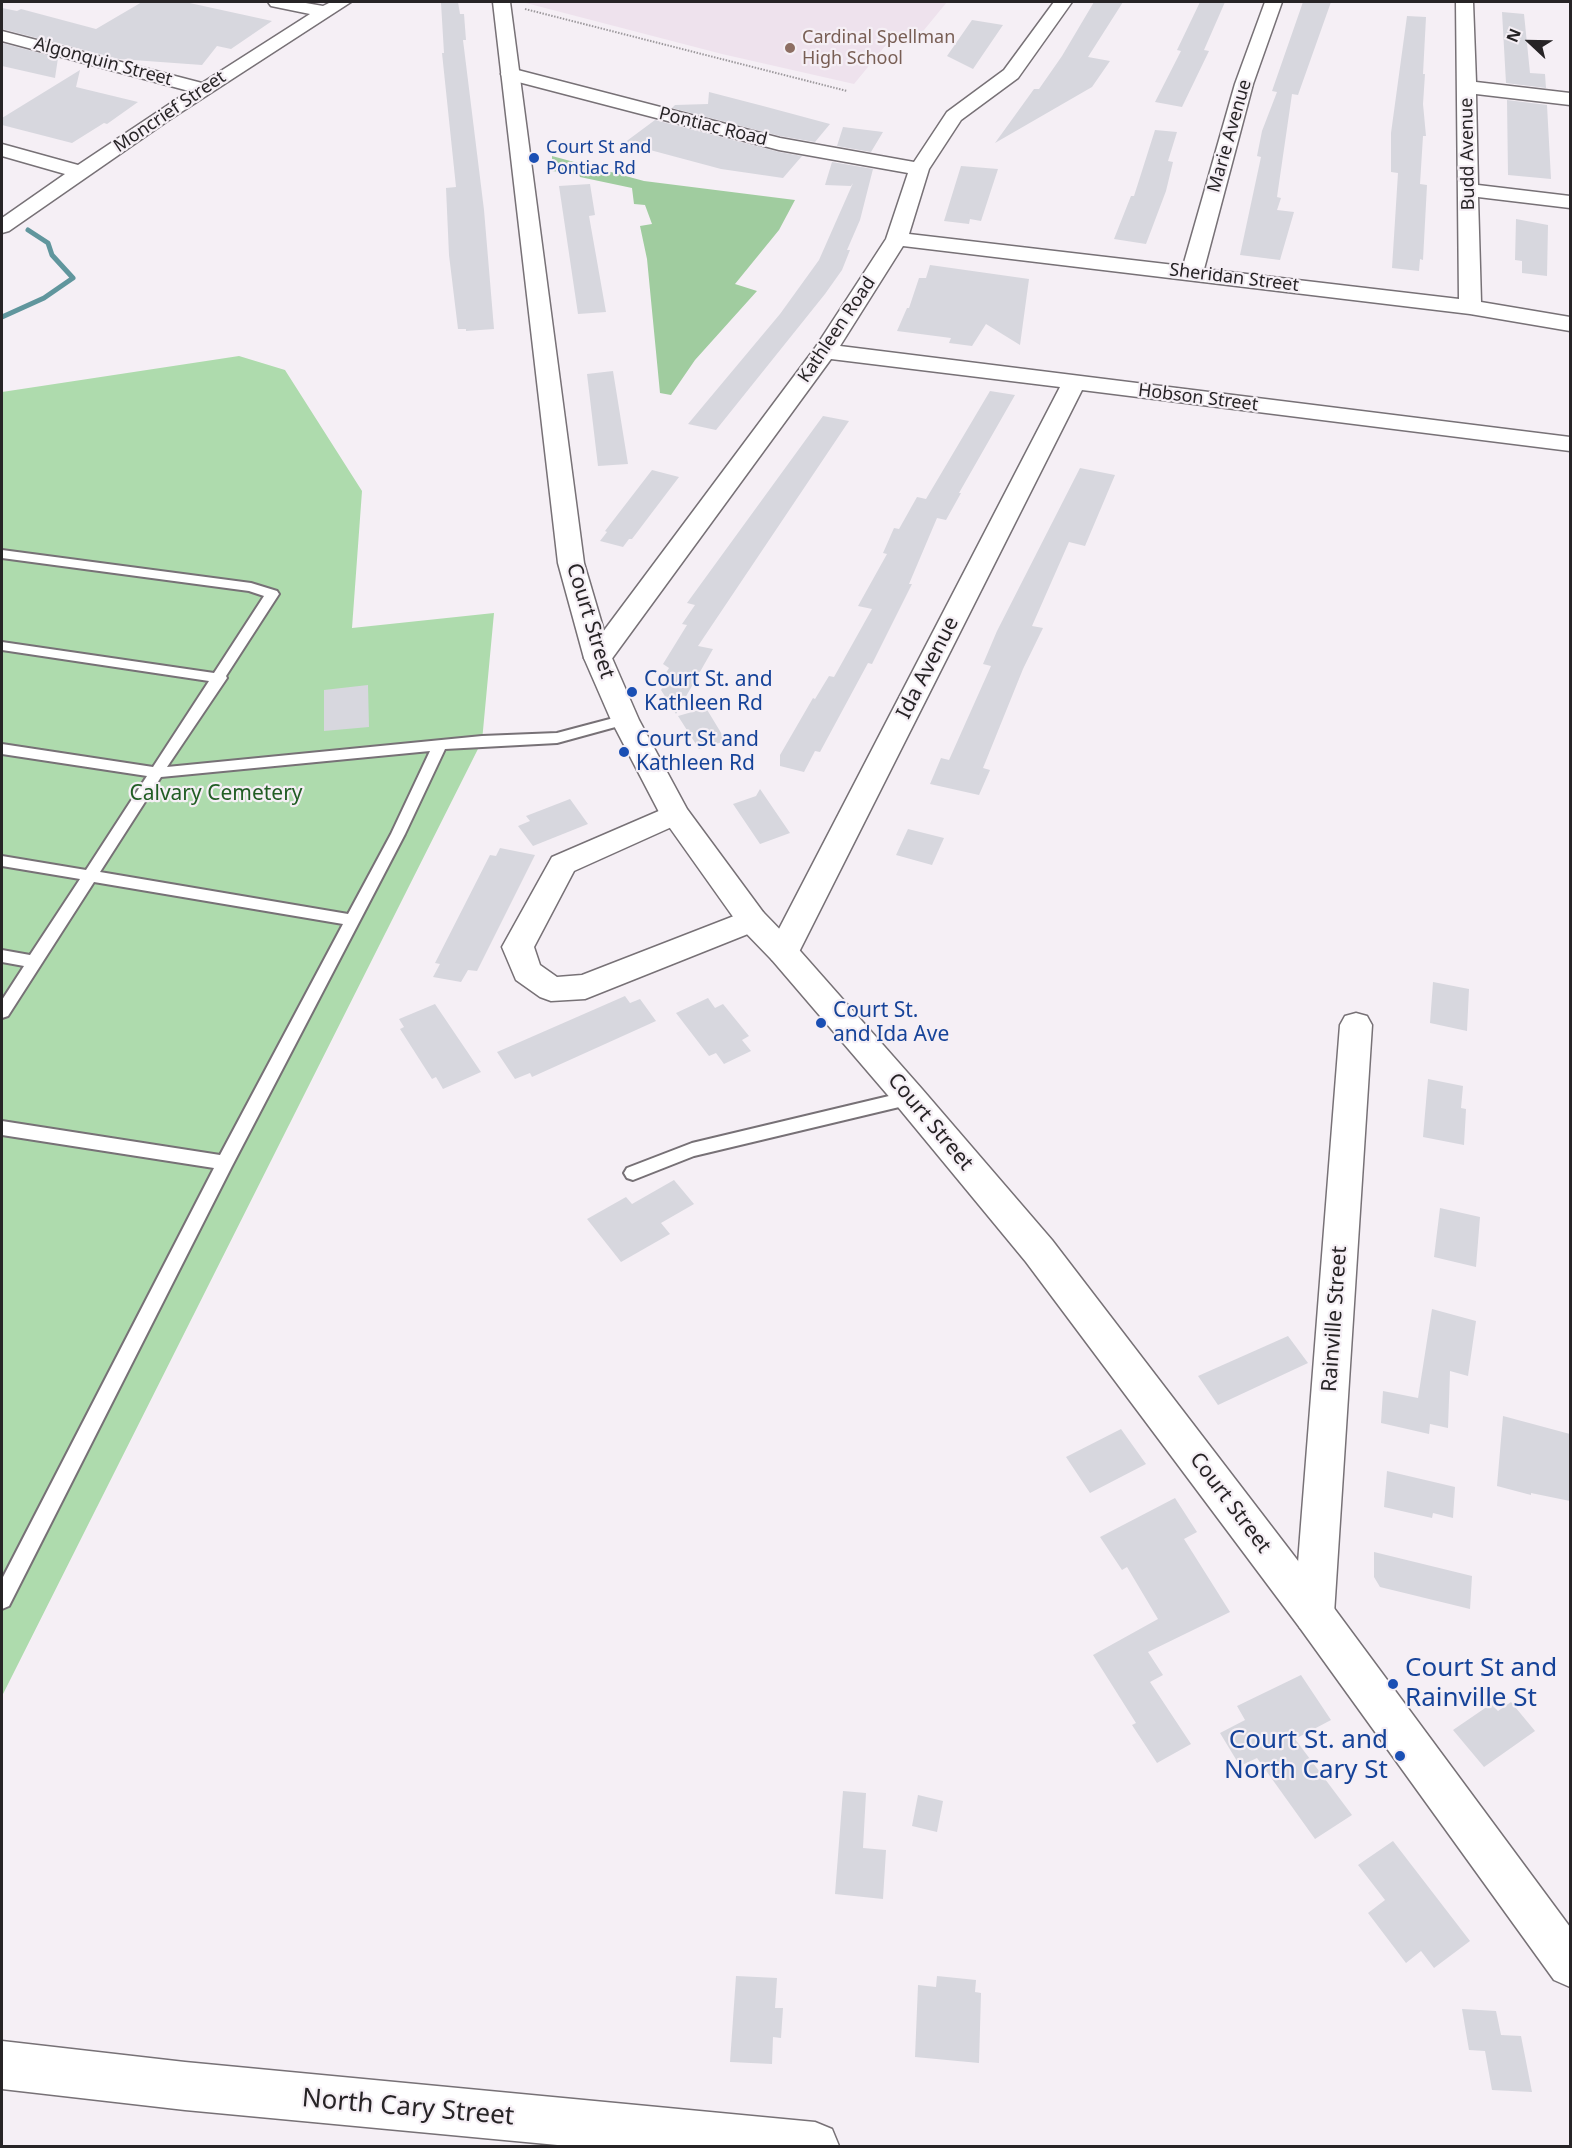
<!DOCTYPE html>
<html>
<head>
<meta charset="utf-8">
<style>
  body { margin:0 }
  #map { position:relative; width:1572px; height:2148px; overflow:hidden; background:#f5eff5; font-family:"Noto Sans",sans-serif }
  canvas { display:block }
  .frame { position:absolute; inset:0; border:3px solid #272426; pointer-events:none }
  .north { position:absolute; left:1500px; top:12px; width:60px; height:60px; -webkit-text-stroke:4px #f5eff5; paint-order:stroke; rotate:292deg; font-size:16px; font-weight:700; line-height:24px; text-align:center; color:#272426 }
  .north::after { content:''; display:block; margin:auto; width:21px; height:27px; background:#272426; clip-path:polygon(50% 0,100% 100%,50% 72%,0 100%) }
</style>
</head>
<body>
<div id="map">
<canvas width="1572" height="2148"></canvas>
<div class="frame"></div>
<div class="north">N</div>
</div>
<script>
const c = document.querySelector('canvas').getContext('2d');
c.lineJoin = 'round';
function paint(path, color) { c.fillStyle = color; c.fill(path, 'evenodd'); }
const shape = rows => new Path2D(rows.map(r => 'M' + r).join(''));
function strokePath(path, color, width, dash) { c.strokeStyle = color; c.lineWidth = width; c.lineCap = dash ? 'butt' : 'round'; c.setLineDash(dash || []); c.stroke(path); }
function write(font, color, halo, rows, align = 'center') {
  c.font = font + ' "Noto Sans",sans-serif'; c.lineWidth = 4.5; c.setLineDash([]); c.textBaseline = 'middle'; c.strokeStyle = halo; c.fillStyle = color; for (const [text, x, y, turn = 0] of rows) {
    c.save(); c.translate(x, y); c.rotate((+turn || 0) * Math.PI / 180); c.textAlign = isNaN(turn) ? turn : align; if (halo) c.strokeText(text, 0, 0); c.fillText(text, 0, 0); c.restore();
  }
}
paint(shape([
  [522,2,947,2,915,41,891,39,854,84,722,54]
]), '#eee2ed');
paint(shape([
  [239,356,285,370,362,491,352,628,494,613,482,741,2,1696,2,392]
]), '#aedbad');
paint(shape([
  [552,156,644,181,795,200,779,230,735,284,757,291,695,360,671,395,660,393,647,259,640,226,652,224,645,205,634,204,632,188,580,177,579,174,552,171]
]), '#a0cc9f');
strokePath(shape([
  [2,317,44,298,73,278,52,255,48,243,28,230]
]), '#60969d', 5);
paint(shape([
  [142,2,185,2,272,21,231,49,217,46,202,65,119,59,2,29,2,8,17,11,21,9,96,29],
  [458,2,460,14,464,14,466,40,463,40,484,210,494,329,466,331,466,329,458,329,449,255,446,188,456,187,442,53,444,53,441,3],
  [1094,2,1123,2,1088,57,1110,61,1092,87,995,143,1034,89,1039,89,1062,56],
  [1200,2,1225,2,1204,50,1209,51,1182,107,1155,102,1181,51,1177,50],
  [1303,2,1331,2,1298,95,1292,94,1277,197,1281,198,1277,210,1294,212,1280,260,1240,255,1261,157,1257,156,1262,131,1277,92,1272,91],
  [1502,12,1524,14,1530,73,1545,74,1546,88,1506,83],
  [1407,16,1426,17,1423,74,1425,74,1423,104,1426,136,1423,136,1420,184,1427,185,1423,260,1420,259,1419,271,1392,268,1398,173,1391,172,1391,133],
  [972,20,1003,25,973,69,947,56],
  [2,43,58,58,55,78,2,66],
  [80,70,76,87,138,102,107,124,104,123,72,143,2,125,2,118],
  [709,92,763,106,830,124,815,142,780,136,672,108,675,105,708,104],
  [1507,100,1547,105,1551,179,1508,175],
  [655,120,779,152,802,156,783,178,721,169,624,143],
  [843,127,883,132,871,152,837,146],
  [1155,130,1177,132,1168,161,1173,162,1166,191,1146,244,1114,239,1131,196,1134,196],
  [832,162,873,169,860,220,847,250,850,250,842,270,825,294,716,430,688,424,780,314,819,260,853,183,851,186,825,185],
  [961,166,998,169,981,221,970,219,969,224,944,221],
  [590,184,595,215,589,216,606,312,578,314,559,186],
  [1516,219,1548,225,1547,276,1522,273,1522,261,1515,260],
  [930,265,1029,279,1020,345,986,324,972,346,949,343,951,338,897,331,907,308,909,308,919,278,926,278],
  [613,371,628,464,598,466,587,374],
  [990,391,1015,395,959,493,961,493,946,520,937,518,909,584,912,584,872,664,868,663,820,752,815,751,804,772,780,766,780,755,813,698,815,699,829,676,834,677,872,609,858,606,887,554,883,553,894,528,899,529,917,497,926,499],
  [823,416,849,421,698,646,713,649,676,714,661,690,668,677,664,676,669,668,663,664,687,625,682,624,695,605,687,603],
  [1080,468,1115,475,1085,546,1069,542,1032,626,1043,628,1023,669,983,768,990,770,979,795,930,784,941,758,949,760,991,666,983,664,997,631],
  [652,470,679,477,632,539,629,539,623,547,600,541,607,532,605,531],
  [368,685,369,727,324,731,324,690],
  [706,708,726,741,699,749,678,716],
  [760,789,790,833,760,844,733,804,756,796],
  [570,799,588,824,533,846,518,826,530,821,526,816],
  [908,829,944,838,932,865,896,855],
  [500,848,535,855,477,971,468,970,461,982,433,977,440,964,435,963,490,855,496,856],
  [1433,982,1469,989,1467,1031,1430,1023],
  [625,996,630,1003,640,999,656,1021,532,1077,530,1073,515,1079,497,1052],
  [708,998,715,1008,723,1004,749,1036,742,1040,751,1051,724,1064,716,1053,709,1056,676,1013],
  [435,1004,481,1072,443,1089,436,1077,432,1079,400,1029,404,1027,399,1019],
  [1428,1079,1463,1086,1461,1108,1466,1109,1464,1145,1423,1137],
  [674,1180,694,1204,661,1223,670,1234,621,1262,587,1219,626,1197,632,1204],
  [1440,1208,1480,1217,1476,1267,1434,1257],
  [1432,1309,1476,1321,1468,1376,1450,1371,1448,1428,1430,1424,1429,1434,1381,1423,1383,1391,1418,1398],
  [1288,1336,1308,1363,1218,1405,1198,1376],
  [1503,1416,1570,1434,1570,1501,1531,1493,1531,1495,1497,1486],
  [1121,1429,1146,1464,1090,1493,1066,1457],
  [1387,1471,1455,1487,1453,1518,1433,1513,1432,1518,1384,1507],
  [1175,1498,1197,1532,1184,1539,1230,1612,1148,1652,1163,1675,1150,1682,1191,1744,1157,1763,1132,1725,1136,1723,1093,1655,1158,1619,1127,1567,1122,1570,1100,1537],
  [1374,1552,1472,1576,1470,1609,1380,1587,1374,1577],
  [1301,1675,1331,1720,1295,1739,1352,1815,1315,1839,1257,1758,1240,1766,1220,1733,1245,1720,1237,1706],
  [1511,1702,1535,1731,1484,1767,1453,1730,1491,1704,1498,1711],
  [843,1791,866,1793,863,1848,886,1850,883,1899,835,1894],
  [918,1795,943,1801,937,1832,912,1826],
  [1393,1841,1470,1941,1434,1968,1421,1951,1406,1963,1368,1913,1385,1900,1358,1865],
  [736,1976,777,1978,775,2008,783,2008,781,2038,773,2037,772,2064,730,2062],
  [937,1976,976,1980,975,1992,981,1993,979,2063,915,2057,918,1985,936,1987],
  [1462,2009,1496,2011,1501,2035,1521,2036,1532,2092,1492,2090,1485,2051,1469,2050]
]), '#d7d7de');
const service = shape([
  [2,550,251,583,277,591,279,594,226,676,227,678,167,767,482,736,557,733,625,715,632,720,630,723,557,743,445,749,405,834,232,1166,9,1606,2,1609,2,1579,214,1168,2,1135,2,1121,220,1155,343,924,94,882,8,1016,2,1018,2,1000,24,966,2,962,2,950,30,955,80,879,2,866,2,856,86,870,147,776,2,754,2,744,153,767,209,681,2,650,2,642,214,673,264,596,249,591,2,558,2,550],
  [430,751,391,834,348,914,100,872,161,777,430,751],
  [910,1091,916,1093,918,1098,916,1103,694,1156,633,1180,627,1178,624,1173,627,1168,692,1143,910,1091]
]);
const minor = shape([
  [268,2,300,2,323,6,331,2,351,2,169,120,9,231,2,233,2,218,65,174,2,156,2,144,78,165,189,91,2,41,2,31,202,83,310,14,271,6,268,2],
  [1054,2,1072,2,1018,78,961,120,929,169,909,234,1183,266,1235,84,1265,2,1282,2,1253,84,1204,269,1459,299,1456,2,1473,2,1476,82,1570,93,1570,105,1476,94,1478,185,1570,196,1570,208,1478,197,1481,302,1570,317,1570,331,1470,314,903,246,840,346,1570,437,1570,451,1082,390,799,952,794,960,783,964,772,960,767,952,1060,387,831,359,608,664,598,667,588,664,584,658,588,652,815,348,886,239,908,173,779,150,503,78,501,74,503,70,510,68,780,138,914,162,947,112,1004,70,1054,2],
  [675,804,685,807,690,814,685,821,574,871,534,947,540,965,557,977,582,975,752,909,763,912,767,920,763,928,585,999,551,1001,540,997,516,980,502,947,552,857,675,804],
  [1356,1013,1367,1016,1372,1025,1334,1614,1328,1628,1314,1634,1300,1628,1294,1614,1340,1025,1345,1016,1356,1013]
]);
const tertiary = shape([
  [493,2,510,2,584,563,612,658,639,720,687,809,763,912,794,944,922,1089,1052,1240,1328,1600,1570,1927,1570,1987,1554,1980,1300,1628,1026,1262,898,1107,772,960,741,928,660,814,611,720,584,658,558,563,493,2]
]);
const secondary = shape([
  [2,2041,185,2062,815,2122,832,2129,839,2146,568,2146,185,2110,2,2089,2,2041]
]);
strokePath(service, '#777176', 4);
strokePath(minor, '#777176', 3);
strokePath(tertiary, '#777176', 3);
strokePath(secondary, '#777176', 3);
strokePath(shape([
  [525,9,847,91]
]), '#9d999d', 2, [1.5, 1.5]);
paint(service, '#fff');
paint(minor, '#fff');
paint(tertiary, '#fff');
paint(secondary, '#fff');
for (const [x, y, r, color] of [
  [790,48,6,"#8d6e63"],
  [534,158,6,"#1a4fb4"],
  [632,692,6,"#1a4fb4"],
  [624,752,6,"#1a4fb4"],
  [821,1023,6,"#1a4fb4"],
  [1393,1684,6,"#1a4fb4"],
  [1400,1756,6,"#1a4fb4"]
]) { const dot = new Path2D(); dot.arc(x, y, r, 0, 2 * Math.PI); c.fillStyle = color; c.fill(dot); strokePath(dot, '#f5eff5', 2); }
write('18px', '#785e54', '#f5eff5', [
  ["Cardinal Spellman",802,38],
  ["High School",802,59]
], 'left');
write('18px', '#272426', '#f5eff5', [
  ["Algonquin Street",103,62,15],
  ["Moncrief Street",170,112,-34],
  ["Pontiac Road",713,127,14],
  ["Marie Avenue",1230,136,-74],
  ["Budd Avenue",1468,154,-91],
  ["Sheridan Street",1234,278,7],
  ["Kathleen Road",837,330,-56],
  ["Hobson Street",1198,398,7]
]);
write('18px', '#164399', '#f5eff5', [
  ["Court St and",546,148],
  ["Pontiac Rd",546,169]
], 'left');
write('21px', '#272426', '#f5eff5', [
  ["Court Street",590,621,73],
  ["Ida Avenue",928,668,-63],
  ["Court Street",930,1122,50],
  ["Rainville Street",1335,1319,-86],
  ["Court Street",1230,1503,53]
]);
write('21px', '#164399', '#f5eff5', [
  ["Court St. and",644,680],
  ["Kathleen Rd",644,704],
  ["Court St and",636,740],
  ["Kathleen Rd",636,764],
  ["Court St.",833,1011],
  ["and Ida Ave",833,1035]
], 'left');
write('21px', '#215d24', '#f5eff5', [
  ["Calvary Cemetery",216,794]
]);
write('26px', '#164399', '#f5eff5', [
  ["Court St and",1405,1669],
  ["Rainville St",1405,1699],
  ["Court St. and",1388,1741,"right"],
  ["North Cary St",1388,1771,"right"]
], 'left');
write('26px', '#272426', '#f5eff5', [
  ["North Cary Street",408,2108,5]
]);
</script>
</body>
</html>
